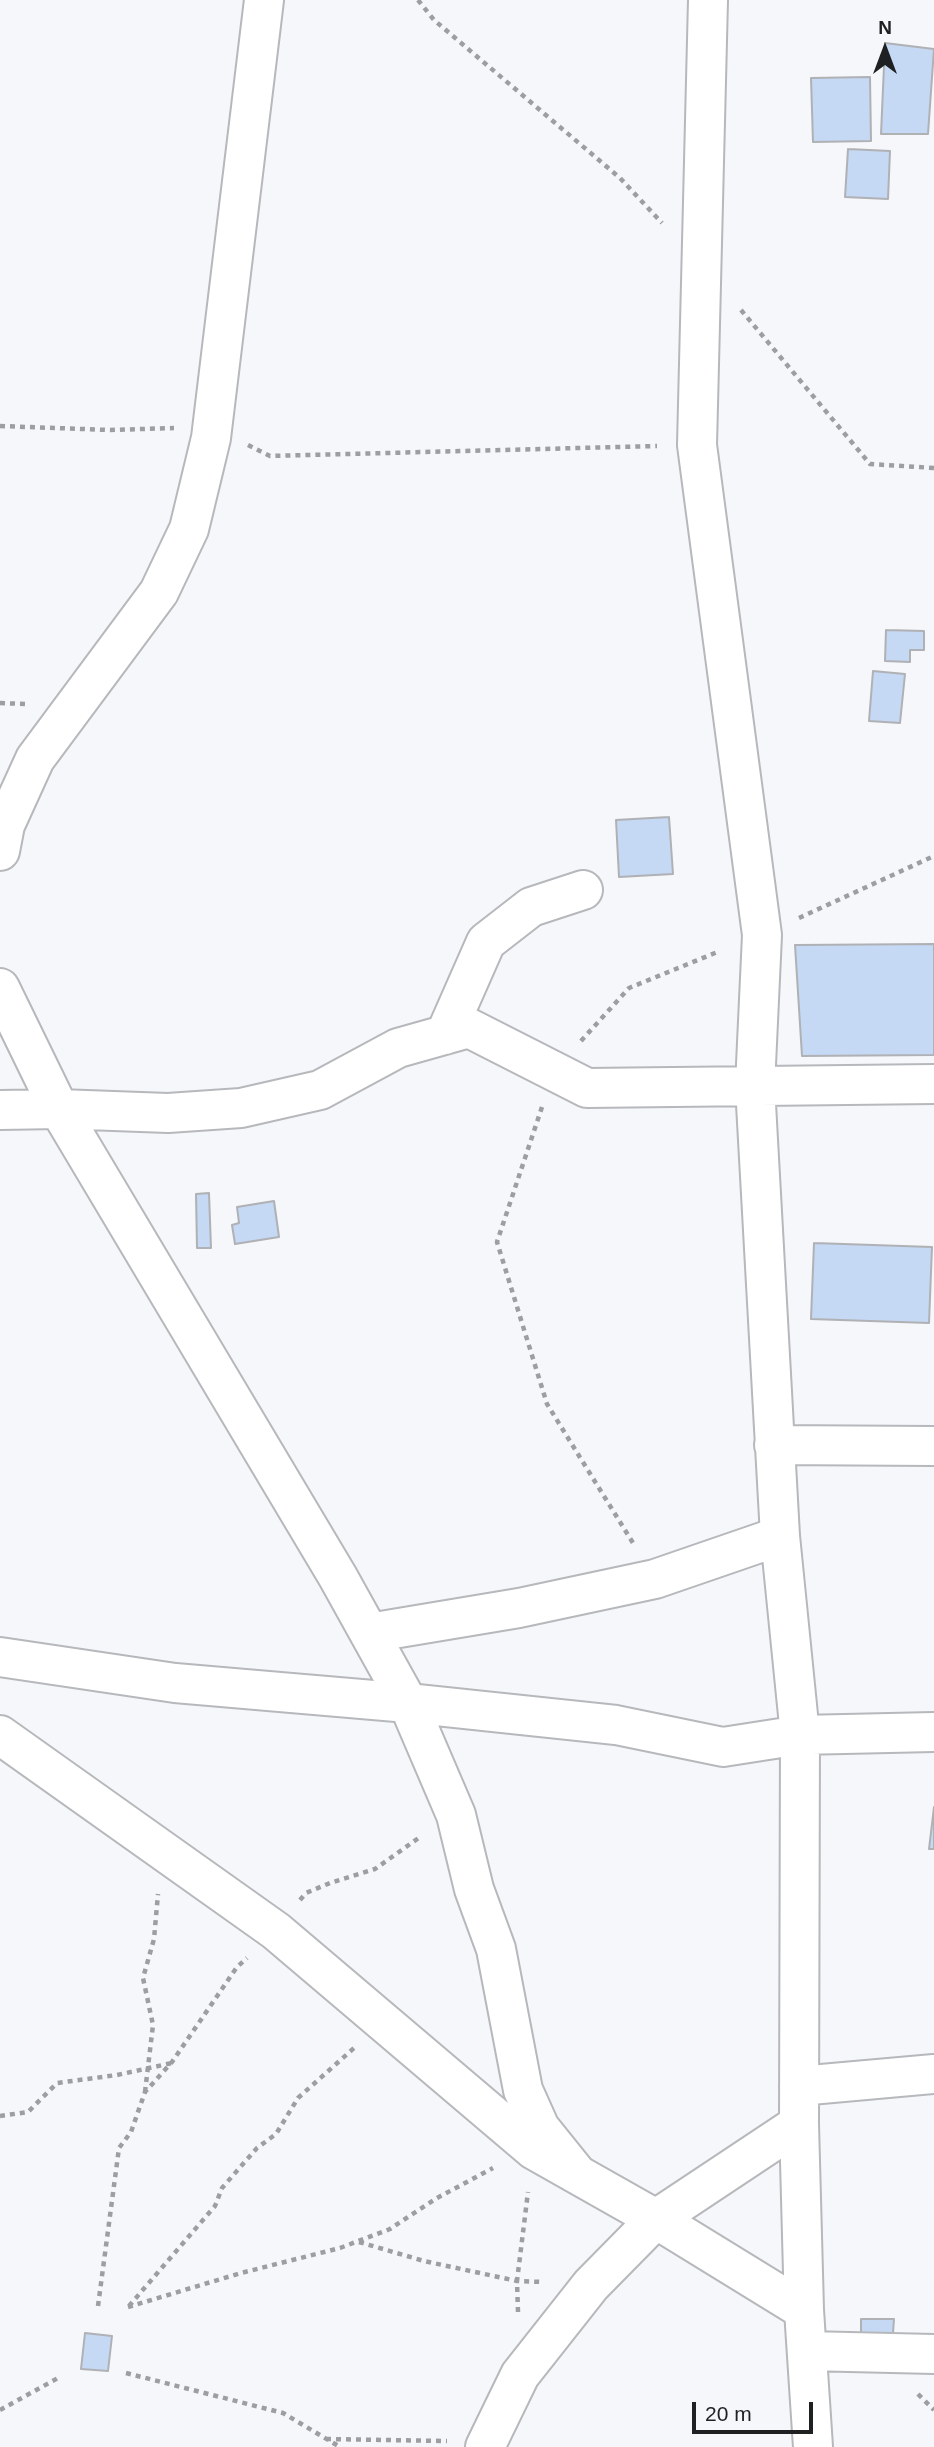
<!DOCTYPE html>
<html>
<head>
<meta charset="utf-8">
<style>
  body { margin:0 }
  #map { position:relative; width:934px; height:2447px; overflow:hidden; background:#f5f7fb; font-family:Arial,sans-serif }
  canvas { display:block }
  .north { position:absolute; left:850px; top:14px; width:70px; height:70px; -webkit-text-stroke:5px #f5f7fb; paint-order:stroke; rotate:0deg; font-size:19px; font-weight:700; line-height:28px; text-align:center; color:#1f2021 }
  .north::after { content:''; display:block; margin:auto; width:24px; height:32px; background:#1f2021; clip-path:polygon(50% 0,100% 100%,50% 72%,0 100%) }
  .scale { position:absolute; left:692px; top:2402px; width:121px; height:32px; box-sizing:border-box; border:4px solid #1f2021; border-top:0; padding-left:9px; font-size:21px; line-height:24px; white-space:nowrap; color:#1f2021; -webkit-text-stroke:5px #f5f7fb; paint-order:stroke }
</style>
</head>
<body>
<div id="map">
<canvas width="934" height="2447"></canvas>
<div class="north">N</div>
<div class="scale">20 m</div>
</div>
<script>
const c = document.querySelector('canvas').getContext('2d');
c.lineJoin = 'round';
function paint(path, color) { c.fillStyle = color; c.fill(path, 'evenodd'); }
const shape = rows => new Path2D(rows.map(r => 'M' + r).join(''));
function strokePath(path, color, width, dash) { c.strokeStyle = color; c.lineWidth = width; c.lineCap = dash ? 'butt' : 'round'; c.setLineDash(dash || []); c.stroke(path); }
const building = shape([
  [885,43,934,49,928,134,881,134,885,43],
  [870,77,871,141,813,142,811,78,870,77],
  [848,149,890,151,888,199,845,197,848,149],
  [886,630,924,631,924,650,910,650,910,662,885,661,886,630],
  [873,671,905,674,900,723,869,721,873,671],
  [669,817,673,874,619,877,616,820,669,817],
  [934,944,934,1055,802,1056,795,945,934,944],
  [209,1193,211,1248,197,1248,196,1194,209,1193],
  [274,1201,279,1237,235,1244,232,1225,239,1223,237,1207,274,1201],
  [814,1243,932,1247,929,1323,811,1319,814,1243],
  [934,1807,934,1849,929,1849,934,1807],
  [861,2319,894,2319,893,2333,861,2333,861,2319],
  [85,2333,112,2336,108,2371,81,2369,85,2333]
]);
paint(building, '#c5d8f4');
strokePath(building, '#afb1b4', 2);
const street = shape([
  [708,0,697,445,762,935,755,1086,780,1536,800,1735,799,2124,804,2310,813,2447],
  [0,851,5,825,35,759,159,592,189,529,211,438,264,0],
  [0,988,59,1109,338,1577,408,1703,456,1815,474,1889,496,1949,523,2090,540,2128,577,2174],
  [445,1035,486,942,531,907,583,890],
  [0,1110,59,1109,168,1113,241,1108,320,1090,398,1048,469,1028,587,1088,934,1084],
  [774,1445,934,1446],
  [369,1633,519,1608,655,1579,780,1536],
  [0,1657,175,1683,408,1703,616,1725,723,1747,800,1735,934,1732],
  [0,1735,276,1931,534,2150,656,2219,804,2310],
  [799,2086,934,2074],
  [807,2351,934,2354],
  [485,2447,520,2375,591,2285,656,2219,799,2124]
]);
strokePath(street, '#b6b8bb', 42);
strokePath(shape([
  [418,0,434,20,620,178,662,223],
  [741,310,870,464,934,468],
  [0,426,110,430,174,428],
  [248,445,270,456,657,446],
  [0,703,26,704],
  [799,918,934,856],
  [581,1041,629,988,720,951],
  [542,1107,497,1242,547,1404,633,1543],
  [300,1900,306,1893,330,1883,375,1869,420,1837],
  [145,2092,153,2025,143,1978,154,1939,158,1894],
  [0,2116,28,2112,57,2083,117,2075,172,2063],
  [359,2242,424,2261,517,2281,544,2282],
  [98,2306,119,2148,131,2132,145,2092,172,2062,237,1967,247,1958],
  [129,2306,215,2206,222,2188,257,2148,276,2134,298,2098,354,2048],
  [128,2307,241,2273,340,2248,390,2229,437,2198,493,2168],
  [518,2312,517,2281,528,2192],
  [126,2373,283,2413,340,2447],
  [918,2394,934,2410],
  [0,2410,58,2378],
  [326,2439,447,2441]
]), '#9c9ea1', 4.5, [5, 5]);
strokePath(street, '#fff', 38);
</script>
</body>
</html>
